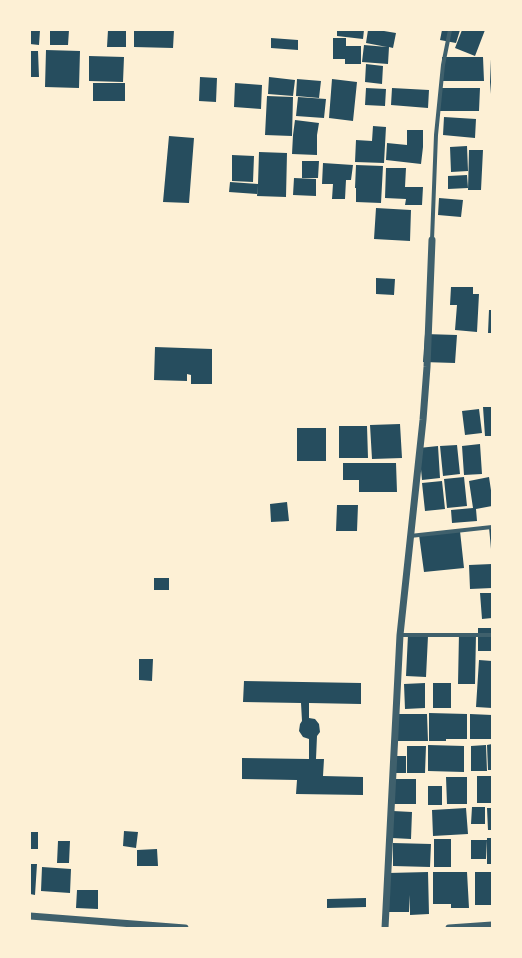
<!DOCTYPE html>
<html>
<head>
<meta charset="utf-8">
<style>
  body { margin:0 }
  #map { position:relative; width:522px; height:958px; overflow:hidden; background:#fdf0d5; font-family:Overpass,sans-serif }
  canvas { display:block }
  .frame { position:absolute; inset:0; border:31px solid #fdf0d5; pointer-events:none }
</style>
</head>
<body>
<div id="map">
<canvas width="522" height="958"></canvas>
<div class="frame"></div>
</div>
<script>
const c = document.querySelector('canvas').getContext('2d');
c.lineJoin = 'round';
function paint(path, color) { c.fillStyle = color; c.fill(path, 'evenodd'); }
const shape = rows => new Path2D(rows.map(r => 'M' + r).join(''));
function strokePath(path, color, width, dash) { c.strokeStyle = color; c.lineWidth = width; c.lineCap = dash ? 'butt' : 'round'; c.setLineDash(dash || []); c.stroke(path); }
paint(shape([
  [30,30,40,30,39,45,30,44],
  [50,30,69,30,68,45,50,45],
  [108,30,126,30,126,47,107,47],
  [134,30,174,30,173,48,134,47],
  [337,30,364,30,363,39,337,36],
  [368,30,378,30,396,33,393,48,389,47,388,64,362,62,364,45,387,47,366,43],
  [442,30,460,30,456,43,440,40],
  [462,30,485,30,475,56,455,48],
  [271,38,298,40,298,50,271,48],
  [333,38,346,38,346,46,361,46,361,64,345,64,345,59,333,59],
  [46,50,80,51,79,88,45,87],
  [30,51,38,51,39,77,30,77],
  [89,56,124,57,123,82,89,81],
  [442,57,483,57,484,81,442,81],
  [491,59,492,59,492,94,491,94,490,82],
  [366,64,383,66,382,84,365,82],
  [200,77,217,78,216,102,199,101],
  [269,77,295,80,293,96,268,94],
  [297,79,321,81,319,98,296,96],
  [332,79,357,82,353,121,329,118],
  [93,83,125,83,125,101,93,101],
  [235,83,262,85,261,109,234,107],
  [366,88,386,89,385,106,365,105],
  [392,88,429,90,428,108,391,105],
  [439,88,480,88,479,111,439,111],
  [267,96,293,97,292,136,265,135],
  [298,97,326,99,324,118,296,116],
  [444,117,476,119,475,138,443,135],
  [295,120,319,123,317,135,317,155,292,154,293,135],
  [373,126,386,127,384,163,355,162,356,140,372,141],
  [407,130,423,130,423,147,421,164,386,160,387,143,407,145],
  [169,136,194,138,189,203,163,202],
  [467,146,468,171,451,172,450,147],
  [469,150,483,150,481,190,468,190],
  [259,152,287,153,286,197,257,196,258,185,257,194,229,192,230,182,258,184],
  [232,155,254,156,253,182,232,181],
  [302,161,319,161,318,178,302,178],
  [323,163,353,165,351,180,346,180,345,199,332,199,333,184,322,184],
  [356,165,383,166,381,203,356,202,356,188,367,188,355,188],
  [386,168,406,168,405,187,423,187,422,205,405,205,406,199,385,198],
  [467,175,468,188,448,189,448,176],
  [294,178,316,179,316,196,293,195],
  [439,198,463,200,461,217,438,215],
  [376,208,411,210,410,241,374,239],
  [376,278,395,279,394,295,376,294],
  [451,287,473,287,473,294,479,294,477,332,455,330,457,305,450,305],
  [489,310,492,310,492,333,488,333],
  [425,334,457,335,455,363,423,362],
  [155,347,212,349,212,384,191,384,191,375,187,374,187,381,154,380],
  [483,407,492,407,492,436,485,436],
  [479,409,482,433,465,435,462,411],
  [400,424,402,458,372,459,370,425],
  [339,426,367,426,368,458,339,458],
  [297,428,326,428,326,461,297,461],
  [480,444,482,474,464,475,462,446],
  [457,445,460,474,443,476,440,446],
  [438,446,440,478,422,480,419,448],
  [343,463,396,463,397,492,359,492,359,480,343,480],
  [464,477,467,506,447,508,444,479],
  [489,477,492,497,492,506,476,509,477,521,452,523,451,510,473,508,469,481],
  [442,481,445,509,425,511,422,483],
  [287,502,289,521,271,522,270,504],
  [337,505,358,505,357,531,336,531],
  [492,526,492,549,491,549,489,527],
  [460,531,464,568,424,572,419,535],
  [492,564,492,588,470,589,469,565],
  [154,578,169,578,169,590,154,590],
  [480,593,492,593,492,618,482,619],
  [478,628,492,628,492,651,478,651],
  [459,633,476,634,475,684,458,684],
  [408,635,428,636,426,677,406,676],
  [139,659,153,659,152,681,139,680],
  [479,660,492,661,492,708,476,707],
  [244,681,361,683,361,704,309,703,309,718,315,719,319,724,320,732,317,736,316,759,324,759,323,776,363,777,363,795,296,794,297,780,242,779,242,758,309,759,309,739,303,737,299,731,300,724,302,721,301,703,243,702],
  [425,683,425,708,405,709,404,684],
  [433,683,451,683,451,708,433,708],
  [429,713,467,714,467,739,446,739,446,741,429,741],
  [397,714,427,714,428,741,398,741],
  [470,714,492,715,492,739,470,739],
  [492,744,492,770,488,770,487,745],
  [428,745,464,746,464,772,428,771],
  [486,745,487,771,471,771,471,746],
  [407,746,426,746,425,773,407,773],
  [392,756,406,756,406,773,392,773],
  [477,776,492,776,492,803,477,803],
  [446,777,467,777,467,804,447,804],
  [393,779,416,779,416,804,393,804],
  [428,786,442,786,442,805,428,805],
  [472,807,485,807,485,824,471,824],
  [466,808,468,834,433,836,432,810],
  [487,808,492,808,492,830,488,830],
  [393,811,412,812,411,839,392,838],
  [124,831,138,832,136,848,123,846],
  [30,832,38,832,38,849,30,849],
  [487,838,492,838,492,864,487,864],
  [434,839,451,839,451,867,434,867],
  [471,840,487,840,486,859,471,859],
  [58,841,70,841,69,863,57,863],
  [393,843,431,844,430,867,393,866],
  [157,849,158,866,137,866,137,850],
  [30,864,37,864,35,895,30,894],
  [42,867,71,869,70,893,41,891],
  [428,872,429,914,410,915,410,895,409,912,388,912,388,873],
  [433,872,467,872,469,908,451,908,451,904,433,904],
  [475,872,492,872,492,905,475,905],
  [77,890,98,890,98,909,76,908],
  [366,898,366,907,327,908,327,899]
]), '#264d5e');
strokePath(shape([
  [432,240,436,135,443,65,450,30],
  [410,536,492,527],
  [400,635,492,635]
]), '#3f606c', 4);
strokePath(shape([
  [30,916,185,928],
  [385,928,400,635,423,420,427,367,432,240],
  [449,928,492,925]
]), '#3f606c', 7);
</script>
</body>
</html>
